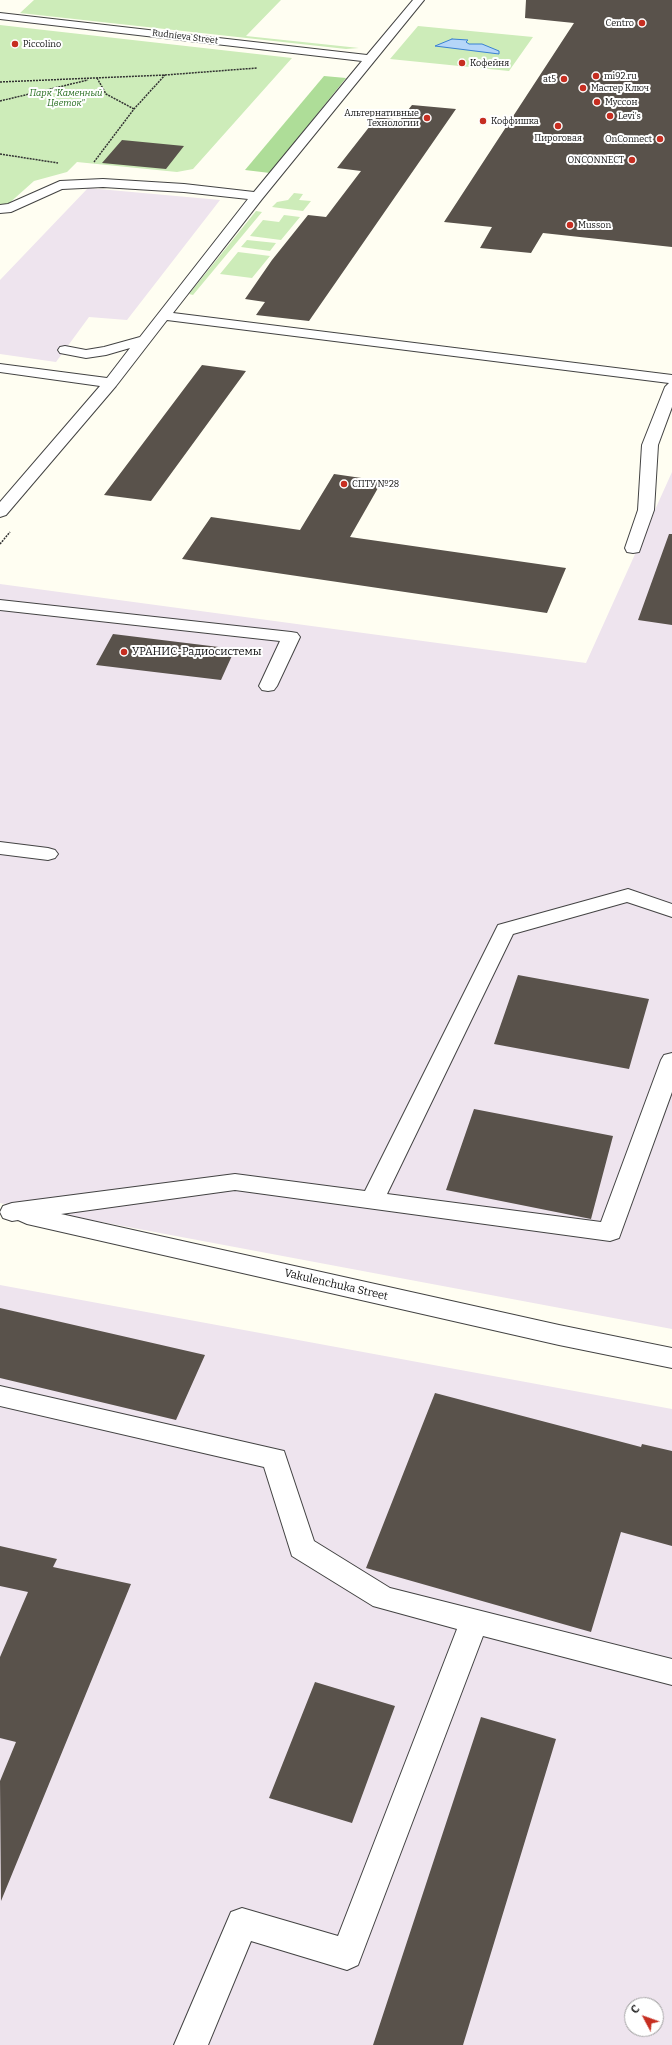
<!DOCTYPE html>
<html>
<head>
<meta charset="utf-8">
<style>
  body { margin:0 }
  #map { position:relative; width:672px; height:2045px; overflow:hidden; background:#fffef2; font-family:Bitter,serif }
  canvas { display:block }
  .north { position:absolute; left:624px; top:1997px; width:40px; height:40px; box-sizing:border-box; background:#fff; border:1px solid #9f9f9f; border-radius:50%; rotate:311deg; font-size:11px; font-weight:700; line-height:16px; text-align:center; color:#101010 }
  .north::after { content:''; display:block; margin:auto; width:14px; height:18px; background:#c62e21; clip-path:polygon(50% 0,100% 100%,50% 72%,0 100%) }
</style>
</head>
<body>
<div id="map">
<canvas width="672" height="2045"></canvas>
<div class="north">С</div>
</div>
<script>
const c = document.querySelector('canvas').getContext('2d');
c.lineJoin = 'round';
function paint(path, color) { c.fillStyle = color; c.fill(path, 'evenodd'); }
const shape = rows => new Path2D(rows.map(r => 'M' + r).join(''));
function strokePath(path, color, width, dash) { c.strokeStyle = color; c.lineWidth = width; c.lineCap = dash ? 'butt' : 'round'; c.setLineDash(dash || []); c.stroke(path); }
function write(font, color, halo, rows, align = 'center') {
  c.font = font + ' Bitter,serif'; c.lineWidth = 4; c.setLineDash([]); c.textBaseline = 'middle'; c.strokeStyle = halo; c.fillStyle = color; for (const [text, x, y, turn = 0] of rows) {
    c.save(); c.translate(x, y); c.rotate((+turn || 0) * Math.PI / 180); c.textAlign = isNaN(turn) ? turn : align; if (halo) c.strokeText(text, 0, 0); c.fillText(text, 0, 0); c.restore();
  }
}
paint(shape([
  [88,188,220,200,127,320,89,317,56,362,0,354,0,280],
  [672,472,672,1329,0,1203,0,584,586,663],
  [0,1285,672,1409,672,2045,0,2045],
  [632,2005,656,2005,656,2029,632,2029]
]), '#eee4ee');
paint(shape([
  [34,0,281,0,246,36,359,48,346,49,20,13],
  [0,25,292,58,193,169,177,172,77,162,67,172,34,181,6,206,0,206],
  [418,26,533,37,509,71,390,59],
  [294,193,303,194,299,200,311,201,303,211,272,207,277,202,288,200],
  [256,211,262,212,193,295,189,294],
  [284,215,300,217,281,240,250,236,263,220,279,222],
  [247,240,276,243,270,251,241,247],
  [238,252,270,256,252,278,220,274]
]), '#cdecb9');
paint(shape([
  [324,76,346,78,270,173,245,170]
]), '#aedd98');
const water = shape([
  [452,39,468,40,466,42,469,44,482,44,499,51,499,54,435,46,452,39]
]);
paint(water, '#b5d6f8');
strokePath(water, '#3981d2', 1);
paint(shape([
  [526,0,672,0,672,247,543,233,531,253,480,248,492,227,444,222,574,23,525,18],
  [412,105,456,109,309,321,256,315,265,302,245,299,272,260,308,215,326,217,361,171,337,168,377,117,400,120],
  [122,140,184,146,166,169,102,163],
  [202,365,246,371,151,501,104,495],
  [334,474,382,481,350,537,566,568,547,613,182,559,211,517,300,530],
  [669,534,672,534,672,625,638,620],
  [113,634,235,649,221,680,96,665],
  [518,975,649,999,629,1069,494,1044],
  [474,1109,613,1136,591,1219,446,1190],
  [0,1308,205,1355,176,1420,0,1378],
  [435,1393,641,1447,642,1444,672,1451,672,1546,621,1532,591,1632,366,1568],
  [0,1546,57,1559,53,1567,131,1584,1,1901,0,1781,16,1742,0,1738,0,1657,28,1592,0,1586],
  [315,1682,395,1706,352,1823,269,1798],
  [481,1717,556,1739,463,2045,373,2045]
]), '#59524b');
const minor = shape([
  [413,0,424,0,262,199,173,313,672,375,672,407,658,445,654,510,639,552,633,553,627,552,625,548,638,510,642,445,665,387,669,383,167,320,116,386,6,515,0,517,0,502,100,386,0,372,0,364,107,378,130,348,106,355,86,358,60,353,58,350,60,347,65,346,86,350,104,347,140,337,248,199,184,192,103,187,62,189,11,212,0,213,0,205,8,204,60,181,103,179,184,184,254,192,362,61,0,19,0,13,367,55,413,0],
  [0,600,291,632,297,633,300,637,277,686,274,690,268,691,262,690,259,686,280,641,0,610,0,600],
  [0,842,48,848,55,850,58,854,55,858,48,860,0,854,0,842],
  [628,889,672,904,672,917,627,902,513,934,387,1194,601,1222,661,1060,664,1055,672,1053,672,1092,619,1238,610,1241,235,1190,61,1214,559,1325,672,1348,672,1368,559,1345,27,1224,18,1220,12,1221,3,1218,0,1212,3,1206,12,1203,235,1174,365,1191,498,925,628,889],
  [0,1386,284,1451,314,1541,390,1588,672,1659,672,1685,483,1636,358,1965,347,1970,251,1941,208,2045,174,2045,231,1912,242,1908,338,1936,457,1629,373,1606,292,1556,264,1467,0,1406,0,1386]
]);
strokePath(minor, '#434343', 2);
strokePath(shape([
  [97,78,106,94,134,109],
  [0,82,165,75,257,68],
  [0,101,88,80],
  [0,154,58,163],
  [94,162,134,109,165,75],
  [0,544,10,532]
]), '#323232', 1.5, [2, 1]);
paint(minor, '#fff');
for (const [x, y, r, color] of [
  [642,23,4,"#c62e21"],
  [15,44,4,"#c62e21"],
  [462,63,4,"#c62e21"],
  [596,76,4,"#c62e21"],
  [564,79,4,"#c62e21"],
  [583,88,4,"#c62e21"],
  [597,102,4,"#c62e21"],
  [610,116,4,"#c62e21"],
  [427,118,4,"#c62e21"],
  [483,121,4,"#c62e21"],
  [558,126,4,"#c62e21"],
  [660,139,4,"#c62e21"],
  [632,160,4,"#c62e21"],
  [570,225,4,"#c62e21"],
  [344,484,4,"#c62e21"],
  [124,652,4,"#c62e21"]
]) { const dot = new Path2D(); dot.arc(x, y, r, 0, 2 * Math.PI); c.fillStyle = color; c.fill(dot); strokePath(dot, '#fff', 1.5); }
write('9px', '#101010', '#fff', [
  ["Centro",634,23,"right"],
  ["Piccolino",23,44],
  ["Кофейня",470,63],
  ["mi92.ru",604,76],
  ["at5",556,79,"right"],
  ["Мастер Ключ",591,88],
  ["Муссон",605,102],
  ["Альтернативные",419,113,"right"],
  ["Технологии",419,123,"right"],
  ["Levi's",618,116],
  ["Коффишка",491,121],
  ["Пироговая",558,138,"center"],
  ["OnConnect",652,139,"right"],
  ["ONCONNECT",624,160,"right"],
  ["Musson",578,225],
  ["СПТУ №28",352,484]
], 'left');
write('9px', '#101010', '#fff', [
  ["Rudnieva Street",185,37,7]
]);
write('italic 9px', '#236b1c', '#fff', [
  ["Парк \"Каменный",66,93],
  ["Цветок\"",66,103]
]);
write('11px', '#101010', '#fff', [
  ["УРАНИС-Радиосистемы",132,652]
], 'left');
write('11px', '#101010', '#fff', [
  ["Vakulenchuka Street",336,1285,13]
]);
</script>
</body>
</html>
